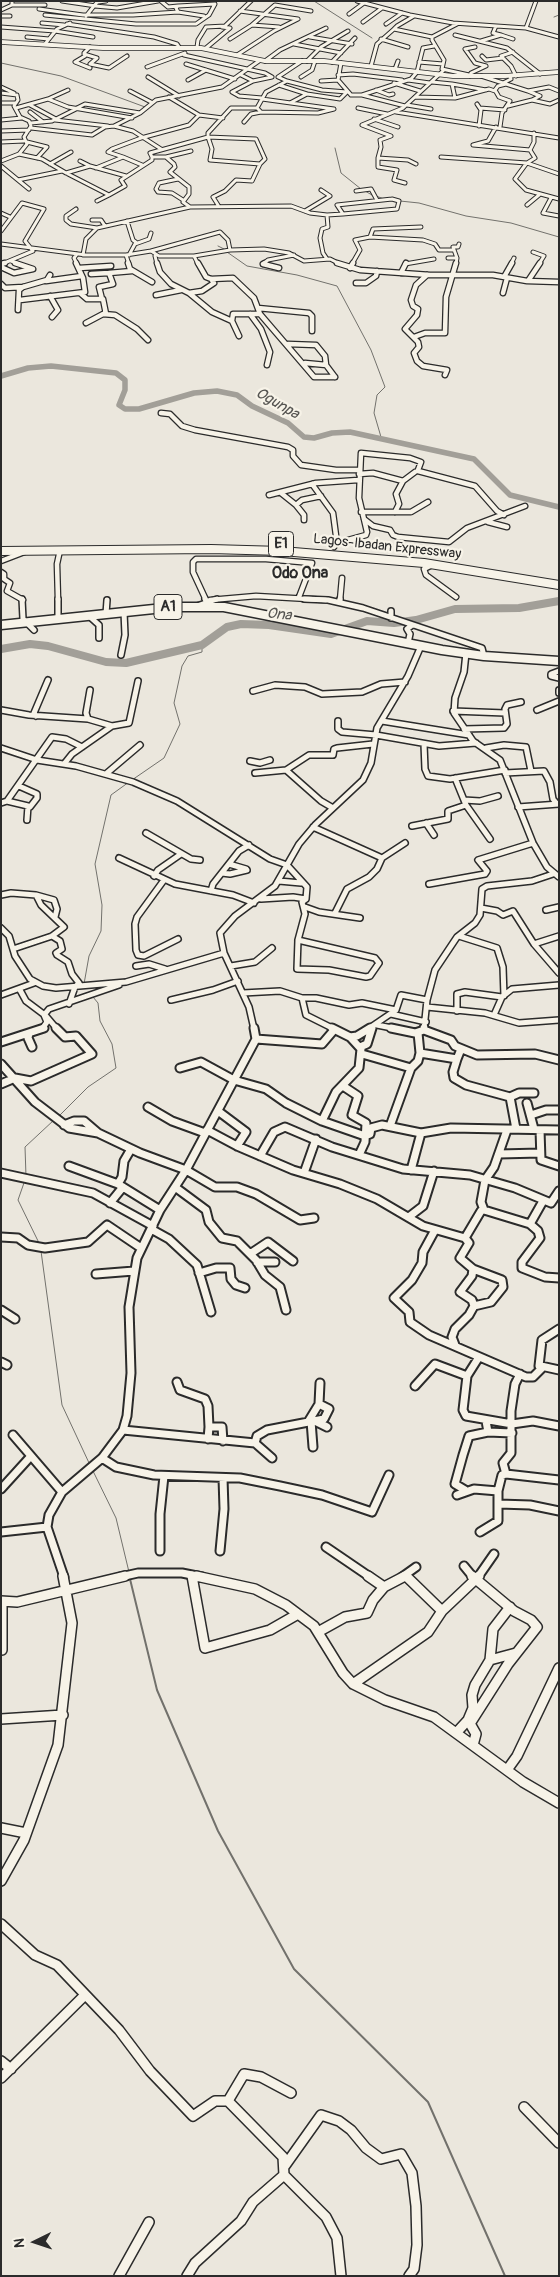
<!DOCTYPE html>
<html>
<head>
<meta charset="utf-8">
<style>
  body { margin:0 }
  #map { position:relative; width:560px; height:2277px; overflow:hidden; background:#ebe7dd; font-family:Pangolin,sans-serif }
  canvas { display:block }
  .frame { position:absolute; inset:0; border:2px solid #2b2b2b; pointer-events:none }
  .north { position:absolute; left:10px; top:2217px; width:50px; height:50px; -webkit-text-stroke:4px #f7f3e8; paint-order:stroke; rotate:266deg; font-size:14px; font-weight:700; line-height:20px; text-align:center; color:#2b2b2b }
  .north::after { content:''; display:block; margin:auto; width:18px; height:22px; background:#2b2b2b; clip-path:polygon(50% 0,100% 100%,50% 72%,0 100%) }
</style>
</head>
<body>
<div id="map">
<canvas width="560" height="2277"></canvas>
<div class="frame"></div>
<div class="north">N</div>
</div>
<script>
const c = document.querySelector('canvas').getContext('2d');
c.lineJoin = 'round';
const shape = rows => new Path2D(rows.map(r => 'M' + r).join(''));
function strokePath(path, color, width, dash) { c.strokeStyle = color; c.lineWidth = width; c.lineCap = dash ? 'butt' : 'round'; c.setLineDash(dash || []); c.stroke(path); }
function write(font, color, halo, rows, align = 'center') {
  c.font = font + ' Pangolin,sans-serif'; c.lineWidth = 4.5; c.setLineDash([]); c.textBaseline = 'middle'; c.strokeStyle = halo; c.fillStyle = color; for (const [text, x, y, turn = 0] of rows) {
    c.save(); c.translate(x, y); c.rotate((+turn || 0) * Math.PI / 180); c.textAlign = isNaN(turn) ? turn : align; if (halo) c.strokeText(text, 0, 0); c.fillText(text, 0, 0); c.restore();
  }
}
strokePath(shape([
  [314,1,372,38],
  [554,17,559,15],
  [1,63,61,76,145,107],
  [335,148,341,173,361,189],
  [365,191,372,195],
  [376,196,384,199],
  [400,201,419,203,466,216,511,223,559,237],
  [218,246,224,249],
  [227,252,247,266,297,275,337,286,371,350,385,387,377,395,374,413,381,437],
  [132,780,164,758,180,724,174,703,182,666,188,656,202,652,202,645],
  [84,984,89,956,101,931,102,905,95,864,111,795,129,782],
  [59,1116,88,1087,116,1068,112,1044,100,1021,98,1003,93,997],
  [26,1176,25,1147,54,1120],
  [25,1180,18,1200,39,1243],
  [41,1251,62,1405,90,1465],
  [93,1471,116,1518,129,1572]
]), '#72716c', 1);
strokePath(shape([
  [130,1579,157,1690,218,1831,294,1969,428,2102,505,2276]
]), '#72716c', 2);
strokePath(shape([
  [1,376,28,368,51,366,116,373,125,380,125,390,119,405,125,409,139,409,194,393,217,391,237,395,252,406,288,423,304,437,314,438,332,433,350,432,474,459,510,495,559,507]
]), '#a29f98', 5.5);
strokePath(shape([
  [1,649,30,644,48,646,106,662,126,663,202,645,227,627,241,624,269,625,331,634,367,621,394,623,416,620,455,609,519,608,559,601]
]), '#a29f98', 8);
const minorFar4 = shape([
  [62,1,96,6],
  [161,1,168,7,178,6],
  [357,1,410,15,453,23,526,28],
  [536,1,526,28,559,37],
  [98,2,106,1],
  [12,5,45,5],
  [95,6,117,8,158,1],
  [39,9,83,15,133,15,178,12,176,8,178,6,215,4,209,15,196,24,136,24,45,15],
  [1,10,12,5,12,1],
  [178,12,204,16],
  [349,14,364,3],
  [1,16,10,16],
  [86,16,98,1],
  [363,22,382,8],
  [42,23,64,25],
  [67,24,154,37,177,44,179,47],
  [386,24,402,13],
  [457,24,432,37,432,40,444,60,442,69,469,75],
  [252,25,275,5,311,11],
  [397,26,414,16],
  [1,27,55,31,93,37],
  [396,27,394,29,432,37],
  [455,35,507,48,540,74],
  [501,35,513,39],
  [27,37,49,39],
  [310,37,352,44],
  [230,39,252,25,279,27],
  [381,39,408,47],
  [481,41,501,35,493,33,496,26],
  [45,44,57,29,70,23],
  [294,44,341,53],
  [90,47,84,53,85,56,75,62,90,68],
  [197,47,198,40,206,27,225,26,251,1],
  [206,48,230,28,222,27],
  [513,52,501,56,511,66,516,76],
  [84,54,97,58,90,64,109,68,127,56],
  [184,55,265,73,272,77],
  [237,55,274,31,298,19,240,11],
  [482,56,486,60,503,58],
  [265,61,280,50,326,28],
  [307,61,321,47,348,31],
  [332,62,355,38],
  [419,62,443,64],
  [341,63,338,80,351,95,362,95,411,79,417,72,423,48,434,46],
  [186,64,235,79],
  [371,66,377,44,394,29],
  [147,67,185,53],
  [395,69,398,61],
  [241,75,253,81,272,77],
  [338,75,353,74,402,80],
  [470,76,471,73,486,66,475,63,465,49,475,47],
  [481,76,503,83],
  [148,77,179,96],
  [301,77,312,70,315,61],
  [188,80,206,70],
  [408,80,430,83],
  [253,81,232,92,239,96,262,98],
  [287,81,322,90,347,92],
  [321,81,338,80],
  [432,82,452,84,455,98,489,89,495,91],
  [394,83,420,91],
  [452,84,486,90],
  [506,84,528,91,549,87,559,91],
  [279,85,307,94,290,103],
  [1,87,14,93],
  [376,90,389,95,393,94],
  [130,91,151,102],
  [528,91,540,96,532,100,550,104,559,100],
  [1,93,17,95,18,100,14,106,20,117,29,121,31,126,24,137,27,144,19,154,1,161],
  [307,94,340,99,347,92],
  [362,95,405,106],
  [169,97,199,115,223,118],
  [415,97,455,98],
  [48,99,68,90],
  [1,103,16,103],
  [477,104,481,110,479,126],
  [30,105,56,119],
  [407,105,431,109],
  [508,106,532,100],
  [16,108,48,99,68,107,132,118],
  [77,108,85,104,140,113],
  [257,108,261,112,318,113,334,109,262,99],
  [257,108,266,92,287,81,278,77,302,61],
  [358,108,387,114],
  [480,108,505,110],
  [30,112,43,122],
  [396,112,559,138],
  [374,119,398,127],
  [1,120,22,118],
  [55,120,108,126],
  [244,122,251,114,261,112],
  [31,123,52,121,76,109],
  [114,126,140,113,156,100,222,87,259,61],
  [496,127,488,141,473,145,530,150],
  [500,127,502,113,510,101,499,97,495,90,498,86,506,84,503,83,511,79,510,76],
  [31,128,92,135,105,127,114,126,133,131,161,149],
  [1,131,29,130],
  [208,137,256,139,265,159,260,164,210,160,212,149,208,137],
  [1,142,24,141],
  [27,142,47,147,37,158],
  [19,154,42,159,66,173,90,166,126,176],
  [123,157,142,165],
  [166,157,191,151],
  [441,157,527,163,535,158,530,150,534,142,534,133],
  [378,158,378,167,397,170,394,180,405,183],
  [80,161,90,166],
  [527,163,559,174],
  [50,164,71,152],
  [416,164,408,160,378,158,381,147,380,140,391,136,362,125,403,108,444,70],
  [526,164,515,179,526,190,559,199],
  [1,166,18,180,62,171],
  [96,168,123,157,108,152,112,149,141,138,189,125,199,115],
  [68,174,109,195,97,201],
  [178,179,159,183,156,189,158,192,172,193,183,200],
  [18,180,29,189],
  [356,191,371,189,377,200],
  [109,195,125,186,121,180,152,160,152,157],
  [551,198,543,213,559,216],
  [392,199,399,201,397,209,343,214,337,205,392,199],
  [218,205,213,197,225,191,236,180,252,181,260,164],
  [527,205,539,195],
  [190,207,291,206,310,213,327,215,328,227,322,229,320,238,323,253,327,259],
  [76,209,66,216,66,220,71,224,97,228],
  [305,211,330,196,321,190],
  [1,213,10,217],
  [327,215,343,214],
  [92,220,101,220,105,226],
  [127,221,133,240,137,243],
  [1,231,22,203,44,209,25,241,33,251,2,264],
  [370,237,423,240,435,244,439,250,453,250],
  [1,244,86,255,126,255,151,251,159,256,194,256,230,250,264,249,289,253,304,261,330,259,340,264],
  [151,251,220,232,228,240,230,250],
  [533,252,544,256,539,264],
  [83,255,86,239,97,228,190,207,183,202,189,194,189,187,170,172,175,167,174,164,166,157,152,157,150,153,208,137,208,133,231,108,257,108],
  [126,255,129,264],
  [129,255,135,244,149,239,151,233],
  [155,256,157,264],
  [194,256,198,264],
  [448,258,457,258],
  [11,261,19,264],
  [77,264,74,258,77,254],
  [263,264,268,260,294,255],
  [352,264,360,250,355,240,370,237,373,229,421,227],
  [405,264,434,259],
  [456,264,457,258,453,247,458,247,459,244],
  [511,264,514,258]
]);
const minorFar3 = shape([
  [128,263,130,269,152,282],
  [157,263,160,272,171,284,189,293,212,312,232,321,239,336],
  [198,263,206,277,211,279,233,278,254,298,260,314],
  [337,263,360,270,430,275,493,275,527,281,559,282],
  [1,264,5,263],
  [263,264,265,263],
  [263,264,279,268],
  [1,267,14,273,33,269,15,263],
  [79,268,111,266],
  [350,268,353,263],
  [109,273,132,271],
  [401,273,406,263],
  [91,274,109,273,113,284,99,287,102,299],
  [427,275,416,285,411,300,413,306,418,309,417,315,405,329,418,342,419,347,414,353,417,361,423,366,447,370,445,375],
  [504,277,512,263],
  [46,281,82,276],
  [528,281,540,263],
  [356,283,366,283,376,276,377,271],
  [1,284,5,288,23,287,47,280,50,275],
  [80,293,87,299,103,299,106,314],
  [189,293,202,291,214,283,211,279],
  [503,293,507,278],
  [156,295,181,290],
  [50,296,58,310,52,317],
  [20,300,85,292,83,278,76,263],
  [258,308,309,313,312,316,312,331],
  [18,310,19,290,23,287],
  [250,314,261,329,270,352,267,365],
  [232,321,233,314,260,314,314,377,335,377],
  [86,323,103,314,115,315,137,329,148,340],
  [414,337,425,333,445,333,446,297,456,263],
  [288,344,316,345,325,356,326,365,335,377],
  [305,363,326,365],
  [161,413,170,414,182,426,195,430,288,447,293,450,293,456,301,465,336,470,360,470],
  [418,471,475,486,497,511,504,515],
  [359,474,373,473,403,481],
  [312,484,333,513,337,543,334,547],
  [281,493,296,505,304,515,304,520],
  [269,495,316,483,358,480],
  [296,505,302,500,321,496],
  [361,512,411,512,428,502],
  [395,512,399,504,396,494,403,481,415,472],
  [364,519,373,526,390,530,393,535,398,537,449,542,467,528,525,506],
  [488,522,507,527],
  [337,543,366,535,367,532,359,498,361,453,410,458,421,462,418,470],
  [1,561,27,551],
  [432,565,424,569,426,575,456,597],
  [1,572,4,574,4,579,10,583,7,591,23,600],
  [58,600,57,564,60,550],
  [206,600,193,572,193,562,196,559,266,559,312,563,299,597],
  [210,600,256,596,326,600],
  [340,600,342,578]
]);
const minorFar2 = shape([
  [22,599,23,619,34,630],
  [58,599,58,619],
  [205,599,206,601],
  [304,599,328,600,363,608,482,648,484,656],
  [340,602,340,599],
  [197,606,217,599],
  [391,611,391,618],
  [106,614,107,600],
  [89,616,99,625,99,638],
  [408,643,410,634,407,629,411,626],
  [466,653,464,672,455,698,454,713,473,741,500,760,533,843,547,867,559,877],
  [121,655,125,635,124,612],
  [559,671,551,674,551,676,559,678],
  [559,690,559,693],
  [253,691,275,685,305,687,322,694,362,692,381,684,405,682],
  [1,710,29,715,88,719,112,726],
  [537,710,559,701],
  [453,711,505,713],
  [36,716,34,713,48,680],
  [88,719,86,713,90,690],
  [338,721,338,729,342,732,376,735,439,746,476,743],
  [382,721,469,735],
  [464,729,504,728,507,724,505,709,507,705,521,702],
  [424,744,425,769,428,776,450,779,505,770],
  [1,748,37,760,76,766,133,782,177,801,270,859,287,865,307,887,306,899,302,902,305,914,298,940],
  [486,748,504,745,526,747,531,771],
  [250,761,260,763,270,760],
  [64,764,72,754,112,726,129,723,138,681],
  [286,770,321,801,333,808],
  [107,773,140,745],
  [255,773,286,770,309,755,333,755,334,749,337,748,373,744],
  [505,773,544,771,550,782,553,799,557,804],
  [455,778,466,805,490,839],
  [19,786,37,794,37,798,30,807],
  [464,800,480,801,498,796],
  [7,801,52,737,66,739,82,747],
  [1,803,7,801,28,806,27,820],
  [518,807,559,804],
  [426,823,434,835],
  [412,826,448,819,448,811,466,805],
  [313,827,382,858],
  [146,833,191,859,200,860],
  [119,858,175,884,233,895,254,903],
  [229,864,246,869],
  [222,873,230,874,247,870],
  [154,876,158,870,181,854],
  [164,880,137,917,135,924,136,950,138,955,144,956,178,939],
  [279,881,301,883],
  [429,884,485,874,487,871,478,860,533,843],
  [211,891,213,884,239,851,249,845],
  [1,895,11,893,36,895,41,905,64,927,52,936,13,949],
  [36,895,54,900,57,909,55,917],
  [261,899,293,897,306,899],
  [305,907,319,912,360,918],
  [481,908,497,911,503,915,513,911,534,944,559,973],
  [546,910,559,907],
  [335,913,347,889,369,877,377,869,382,858,405,843],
  [1,928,9,936,15,956,30,979,43,986,56,988,126,982,224,953],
  [52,936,60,941,62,949,56,953,57,955,68,962,72,974,79,983,75,987,69,1004],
  [459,936,497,948,503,967,504,996],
  [298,940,375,958,379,963,370,976,366,977,329,970,297,969,298,940],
  [534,944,559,936],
  [136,966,149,964,165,969],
  [231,966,255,962,272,948],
  [20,990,26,1001,46,1016,57,1029],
  [243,993,280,991,302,998,316,998,349,1005,362,1003,396,1010],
  [1,995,34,983],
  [302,998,306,1015,334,1029],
  [171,1000,213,990,238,981],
  [427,1007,485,1013,519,1023,559,1020],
  [457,1011,457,994,465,992,502,997],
  [391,1014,426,1022],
  [494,1015,502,997,512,989,559,985],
  [377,1025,397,1029],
  [42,1029,47,1022,44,1015,49,1009,119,985],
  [254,1029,249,1007,224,953,220,933,235,916,275,886,299,844,315,825,363,780,371,763,377,728,408,676,421,646],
  [368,1029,396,1010,401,995,427,1000],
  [424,1029,427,1000,435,970,457,937,475,923,480,915,482,889,487,886,532,881,553,874]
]);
const minorFar1 = shape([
  [391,1028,415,1033,424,1030,451,1040,455,1046,477,1055,535,1054,559,1060],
  [424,1030,424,1028],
  [29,1033,28,1038,32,1047],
  [350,1037,357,1036,370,1028],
  [256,1039,322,1044,334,1030],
  [1,1042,44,1028],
  [360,1047,367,1044,372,1028],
  [420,1053,457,1059,461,1049],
  [362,1054,411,1068],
  [457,1059,453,1072,454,1078,466,1085,510,1097,519,1093,534,1093],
  [1,1064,35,1102,69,1128,98,1133,140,1153,186,1170,215,1187,237,1187,256,1194,300,1220,314,1218],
  [180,1068,201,1062,234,1080,266,1089,286,1103,322,1121,365,1136],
  [1,1084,15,1078,31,1081,92,1054,76,1036,65,1037,56,1028],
  [343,1086,358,1096,352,1115,366,1123,365,1142,359,1155],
  [510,1097,516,1129],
  [527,1103,534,1129],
  [148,1107,172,1121,205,1133],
  [218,1111,246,1132,237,1146],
  [531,1115,546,1110,559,1110],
  [322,1121,336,1092,359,1068,361,1049,350,1037,332,1028],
  [64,1125,74,1121,84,1121,98,1133],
  [390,1126,411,1068,418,1061,420,1053,418,1033],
  [207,1130,237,1146,293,1170,340,1184,377,1199,423,1226,465,1238],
  [540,1130,541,1160,559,1166],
  [365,1136,370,1134,371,1128,382,1125,421,1133,451,1128,559,1130],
  [499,1154,540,1153],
  [260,1156,274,1132,285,1127,332,1147,403,1169,470,1175,515,1188,551,1203,559,1191],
  [69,1166,118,1184,160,1210],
  [411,1170,421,1133],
  [1,1173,93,1193,153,1226],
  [304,1173,316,1139],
  [118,1184,122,1177,124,1161,131,1149],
  [175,1187,206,1210,209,1222,222,1238,237,1241,256,1260,265,1275,280,1287,286,1310],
  [110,1203,123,1187],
  [484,1210,530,1224,538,1231,540,1238,522,1262,522,1268,545,1277,559,1278],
  [484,1210,481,1202,485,1180,494,1167,507,1130],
  [410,1216,423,1206,434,1171],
  [530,1224,543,1201],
  [151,1229,169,1239,197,1265,211,1312],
  [435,1230,423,1252,422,1263,412,1280,394,1298,409,1312,410,1322,429,1335,526,1377,533,1377,543,1367,539,1366,542,1340,559,1329],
  [1,1237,18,1238,28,1245,45,1248,88,1242,107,1225,141,1248],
  [250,1254,268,1242,293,1261],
  [257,1262,275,1262],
  [473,1269,472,1276,460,1292,472,1300,474,1306],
  [199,1273,216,1268,230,1268,231,1279,236,1285,245,1288],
  [96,1274,134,1271],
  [474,1306,491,1302,503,1287,502,1280,473,1269,460,1258,469,1243,465,1238,481,1211,484,1210],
  [1,1310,15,1319],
  [455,1345,452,1337,455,1329,469,1315,474,1306],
  [479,1357,467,1376,463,1410,466,1416,512,1424,533,1421,559,1426],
  [1,1362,7,1365],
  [541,1366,559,1370],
  [177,1382,180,1390,205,1399,208,1406,209,1427],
  [415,1386,435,1364,467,1376],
  [311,1421,313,1447],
  [315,1421,327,1427],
  [308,1422,319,1404,320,1383],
  [123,1430,255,1443,272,1458],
  [488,1432,512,1433],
  [13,1435,62,1492],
  [208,1439,209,1427,222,1427,223,1441],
  [255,1443,257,1436,267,1430,324,1419,329,1409,319,1404],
  [102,1458,116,1467,154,1475,240,1478,280,1486,322,1495,372,1512,389,1475],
  [506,1474,559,1480],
  [1,1489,31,1456],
  [465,1490,455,1484,463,1455,469,1436,488,1432,486,1421],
  [457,1495,474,1489,498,1491],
  [499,1504,530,1505,559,1511],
  [1,1532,47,1527],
  [480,1532,498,1521,498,1491,502,1475,506,1474,503,1463,511,1453,511,1411,515,1384,520,1374],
  [326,1547,370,1577],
  [160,1551,160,1514,164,1476],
  [220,1551,224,1509,223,1478],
  [464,1566,473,1577],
  [405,1575,407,1577],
  [64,1577,47,1527,49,1515,62,1492,102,1458,123,1430,127,1416,131,1373,129,1307,137,1258,160,1210,186,1170,256,1039,254,1028],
  [120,1577,138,1573,182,1573,202,1577],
  [402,1577,416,1567],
  [478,1577,494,1554]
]);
const minor = shape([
  [192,1576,205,1648,270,1630,298,1614],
  [196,1576,255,1589,286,1605,314,1626,343,1673,353,1684,385,1700,434,1717,523,1782,559,1803],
  [368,1576,384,1587],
  [406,1576,442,1611],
  [1,1601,17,1602,125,1576],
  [2,1602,2,1650],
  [318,1632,345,1617,367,1613,373,1600,384,1587,405,1576],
  [490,1660,516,1653],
  [353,1684,428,1632,442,1611,479,1576],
  [1,1719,63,1715],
  [468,1720,476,1734,473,1745],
  [471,1722,508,1664,537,1627,531,1620,514,1611,472,1576],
  [457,1732,468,1720,473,1708,472,1695,475,1685,490,1660,493,1629,510,1607],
  [507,1770,517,1756,559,1668],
  [1,1828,26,1833],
  [1,1881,24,1840,58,1745,72,1623,63,1576],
  [1,1924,35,1955,57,1965,119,2030,150,2071,193,2116,215,2101,228,2101,283,2157,284,2175,253,2202,241,2221,195,2263,187,2276],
  [1,2061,11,2069],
  [1,2078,85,1995],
  [228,2101,244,2074,261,2077,291,2093],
  [524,2107,559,2143],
  [284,2167,321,2115,339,2121,351,2130,366,2148,381,2159,401,2154,412,2173,416,2206,417,2245,414,2269,409,2276],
  [284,2175,326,2217,337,2238,341,2276],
  [119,2276,149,2222]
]);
const tertiary = shape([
  [1,42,103,48,201,48,265,61,324,61,453,76,505,76,559,72]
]);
const trunk = shape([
  [1,625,173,607,224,607,442,650,484,656,559,661]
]);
const motorway = shape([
  [1,551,211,549,282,551,424,563,559,585]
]);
strokePath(minorFar4, '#2b2b2b', 5);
strokePath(minorFar3, '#2b2b2b', 7);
strokePath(minorFar2, '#2b2b2b', 8);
strokePath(minorFar1, '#2b2b2b', 11);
strokePath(minor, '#2b2b2b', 12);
strokePath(tertiary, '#2b2b2b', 5.5);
strokePath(trunk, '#2b2b2b', 11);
strokePath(motorway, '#2b2b2b', 10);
strokePath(minorFar4, '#f7f3e8', 3);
strokePath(minorFar3, '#f7f3e8', 4.5);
strokePath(minorFar2, '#f7f3e8', 5);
strokePath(minorFar1, '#f7f3e8', 7);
strokePath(minor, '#f7f3e8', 9);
strokePath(tertiary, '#f7f3e8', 4);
strokePath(trunk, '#f7f3e8', 8);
strokePath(motorway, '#f7f3e8', 8);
write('14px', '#2b2b2b', '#f7f3e8', [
  ["Lagos-Ibadan Expressway",387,547,6]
]);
write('italic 15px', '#555451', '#f7f3e8', [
  ["Ogunpa",277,404,30],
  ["Ona",279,615,6]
]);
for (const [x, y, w] of [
  [281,544,25],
  [168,607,28]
]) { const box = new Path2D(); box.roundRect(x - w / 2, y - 12.5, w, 25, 4); c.fillStyle = '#f7f3e8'; c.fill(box); strokePath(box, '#2b2b2b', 1); }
write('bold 15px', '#2b2b2b', null, [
  ["E1",281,544],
  ["A1",168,607]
]);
write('bold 16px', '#2b2b2b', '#f7f3e8', [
  ["Odo Ona",300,574]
]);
</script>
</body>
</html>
